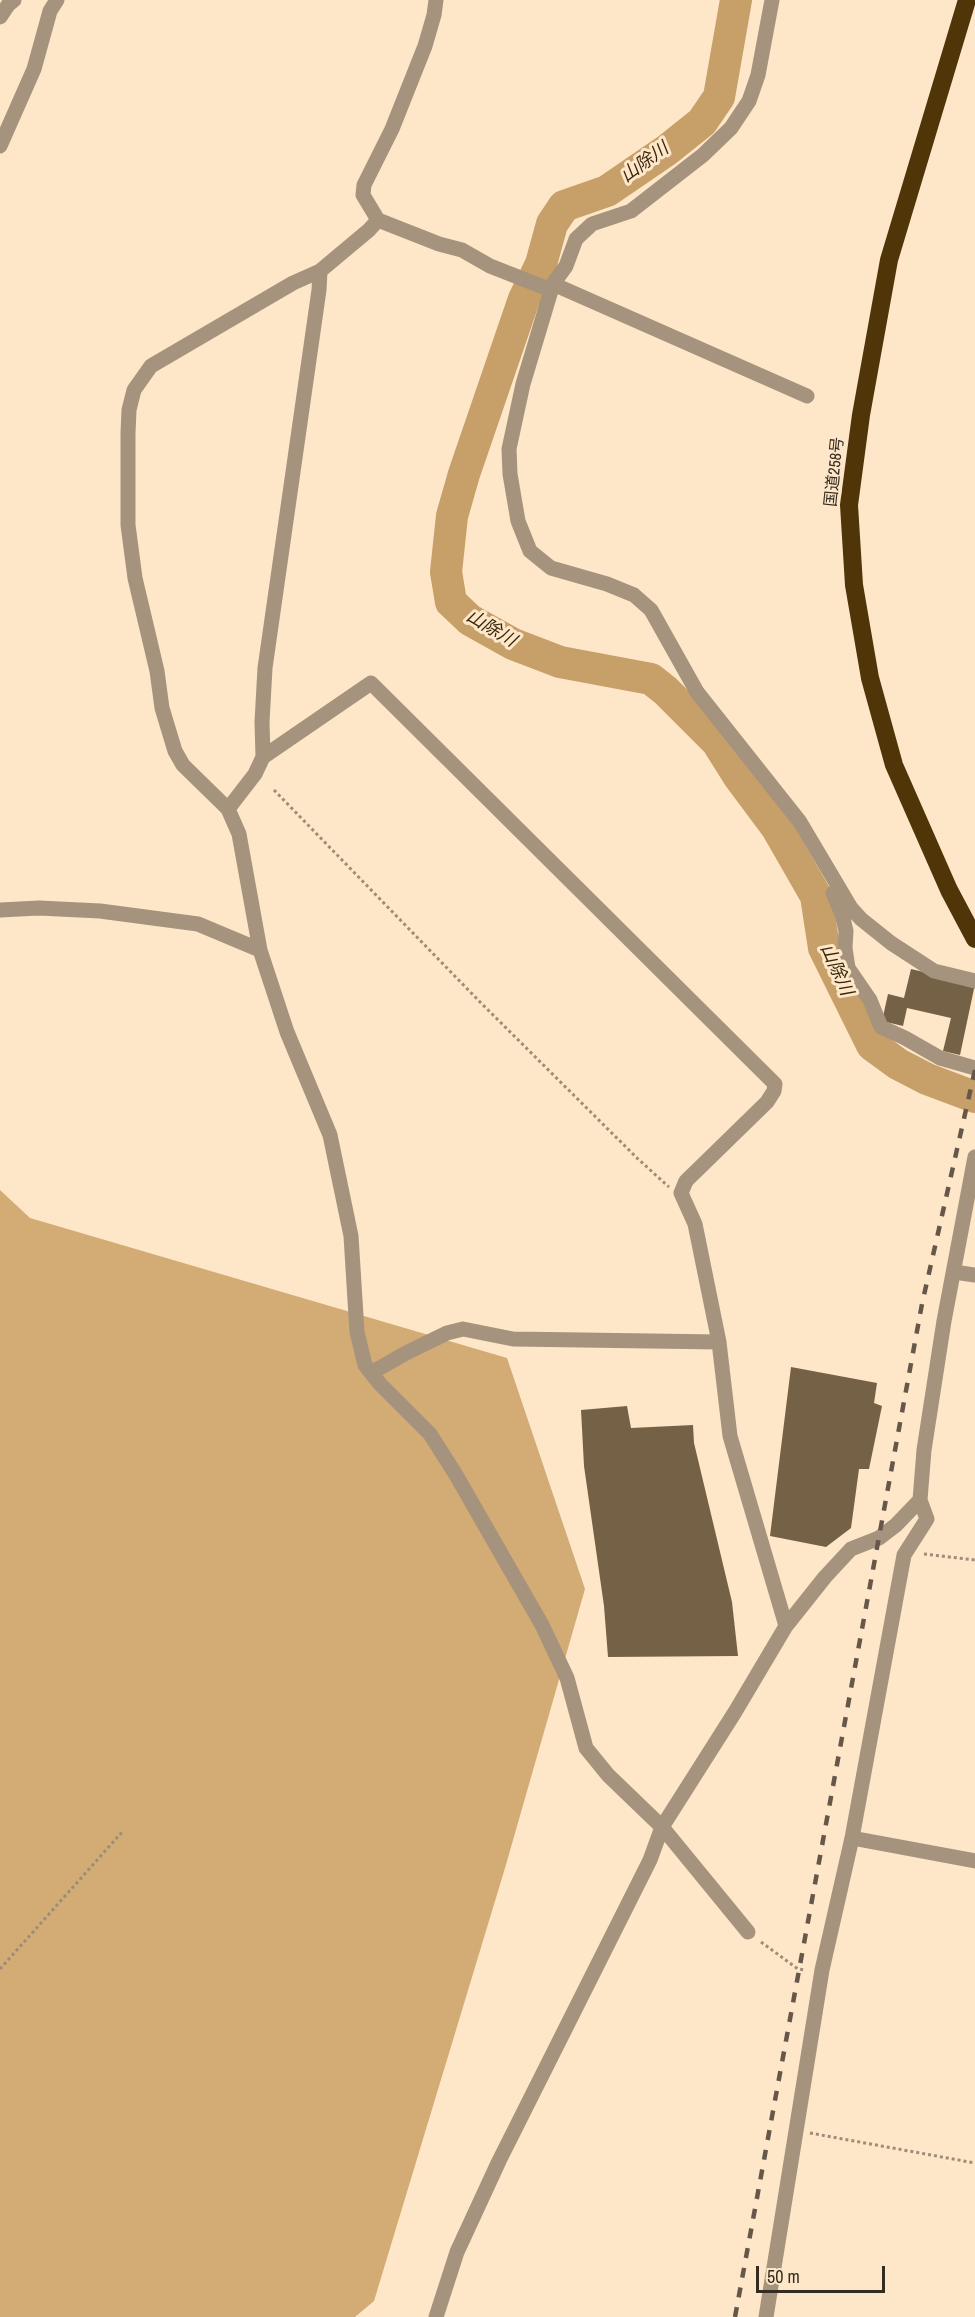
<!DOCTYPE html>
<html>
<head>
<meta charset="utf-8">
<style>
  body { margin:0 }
  #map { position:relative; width:975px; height:2317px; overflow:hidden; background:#fee6c8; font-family:"Archivo Narrow",sans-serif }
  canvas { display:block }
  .scale { position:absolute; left:756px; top:2266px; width:129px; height:27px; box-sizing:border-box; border:3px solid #352c21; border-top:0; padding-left:8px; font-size:18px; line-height:21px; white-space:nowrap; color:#352c21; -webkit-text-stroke:4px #fee6c8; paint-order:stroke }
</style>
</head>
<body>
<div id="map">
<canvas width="975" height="2317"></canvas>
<div class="scale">50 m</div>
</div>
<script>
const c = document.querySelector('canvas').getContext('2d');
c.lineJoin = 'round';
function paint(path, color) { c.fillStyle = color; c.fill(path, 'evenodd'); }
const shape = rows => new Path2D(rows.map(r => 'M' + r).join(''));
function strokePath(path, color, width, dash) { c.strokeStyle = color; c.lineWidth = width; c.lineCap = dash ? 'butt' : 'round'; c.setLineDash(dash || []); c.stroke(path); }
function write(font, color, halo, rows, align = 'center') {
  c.font = font + ' "Archivo Narrow","Noto Sans JP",sans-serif'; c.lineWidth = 6; c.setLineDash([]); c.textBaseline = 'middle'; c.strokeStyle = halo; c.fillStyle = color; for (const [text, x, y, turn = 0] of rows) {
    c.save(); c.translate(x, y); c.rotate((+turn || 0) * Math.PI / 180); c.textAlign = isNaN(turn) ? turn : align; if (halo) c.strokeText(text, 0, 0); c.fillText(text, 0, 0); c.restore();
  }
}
paint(shape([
  [0,1190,30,1218,507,1358,585,1589,505,1868,374,2301,355,2317,0,2317]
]), '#d3ab74');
strokePath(shape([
  [736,0,719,97,702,122,667,150,607,191,564,206,552,224,541,264,524,299,464,474,452,516,446,572,451,602,470,620,513,644,560,662,651,679,666,691,717,742,739,777,777,828,816,896,824,948,872,1045,898,1064,927,1079,975,1097]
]), '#c79f69', 32);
paint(shape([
  [911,969,975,984,960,1055,943,1051,951,1018,907,1008,903,1026,882,1021,888,994,904,998],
  [791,1367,877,1383,874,1403,882,1406,869,1469,859,1469,851,1528,826,1547,770,1536],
  [627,1406,631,1428,693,1425,694,1443,732,1602,738,1656,608,1657,604,1606,584,1466,581,1410]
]), '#756146');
strokePath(shape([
  [274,790,480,1002,638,1159,669,1187],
  [924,1554,975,1560],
  [761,1942,798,1969,805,1970],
  [0,1969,123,1831],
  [810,2133,975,2163]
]), '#9d8d78', 3, [3, 3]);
strokePath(shape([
  [436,0,434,15,425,46,392,129,364,185,363,195,378,220,439,244,462,250,490,266,551,290],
  [772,0,758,75,749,101,731,128,703,155,631,211,592,224,576,239,566,266,553,284,523,384,509,449,510,474,518,521,530,551,551,568,607,584,634,595,651,610,697,692,800,822,851,908,861,919,891,943,934,971,975,981],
  [0,17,8,5,14,0],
  [0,146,34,69,50,11,57,0],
  [320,271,293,283,151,366,134,390,129,410,128,433,128,525,135,578,157,671,162,708,175,751,183,765,228,809,239,834,260,950,287,1032,330,1135,351,1236,357,1332,365,1365,380,1384,430,1434,456,1475,542,1625,567,1678,586,1748,608,1775,662,1827,748,1932],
  [553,284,807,396],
  [263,757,371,683,775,1084,774,1091,767,1102,686,1181,681,1193,695,1224,719,1342,730,1436,786,1626],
  [228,809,255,774,263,757,262,722,265,668,319,290,320,271,369,230,378,220],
  [833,893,842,914,846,931,845,948,848,968,870,1000,881,1027,905,1038,940,1058,975,1068],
  [0,910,39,908,100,911,198,924,260,950],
  [954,1272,975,1275],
  [371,1373,406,1353,447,1333,463,1329,513,1339,719,1342],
  [852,1838,975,1861],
  [436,2317,457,2252,499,2161,650,1860,662,1827,735,1712,786,1626,825,1577,851,1549,879,1538,896,1525,920,1500],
  [766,2317,822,1970,852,1838,904,1555,927,1519,920,1500,924,1450,944,1321,975,1157]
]), '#a5937d', 15);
strokePath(shape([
  [967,0,889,260,861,415,849,505,854,585,870,678,894,765,949,890,975,939]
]), '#503509', 18);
strokePath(shape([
  [735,2317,922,1304,975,1070]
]), '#655849', 4.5, [10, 10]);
write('16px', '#352c21', '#fee6c8', [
  ["国道258号",835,472,-84]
]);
write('italic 18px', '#37260c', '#fee6c8', [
  ["山除川",645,163,-36],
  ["山除川",491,629,31],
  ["山除川",836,970,66]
]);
</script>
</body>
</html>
